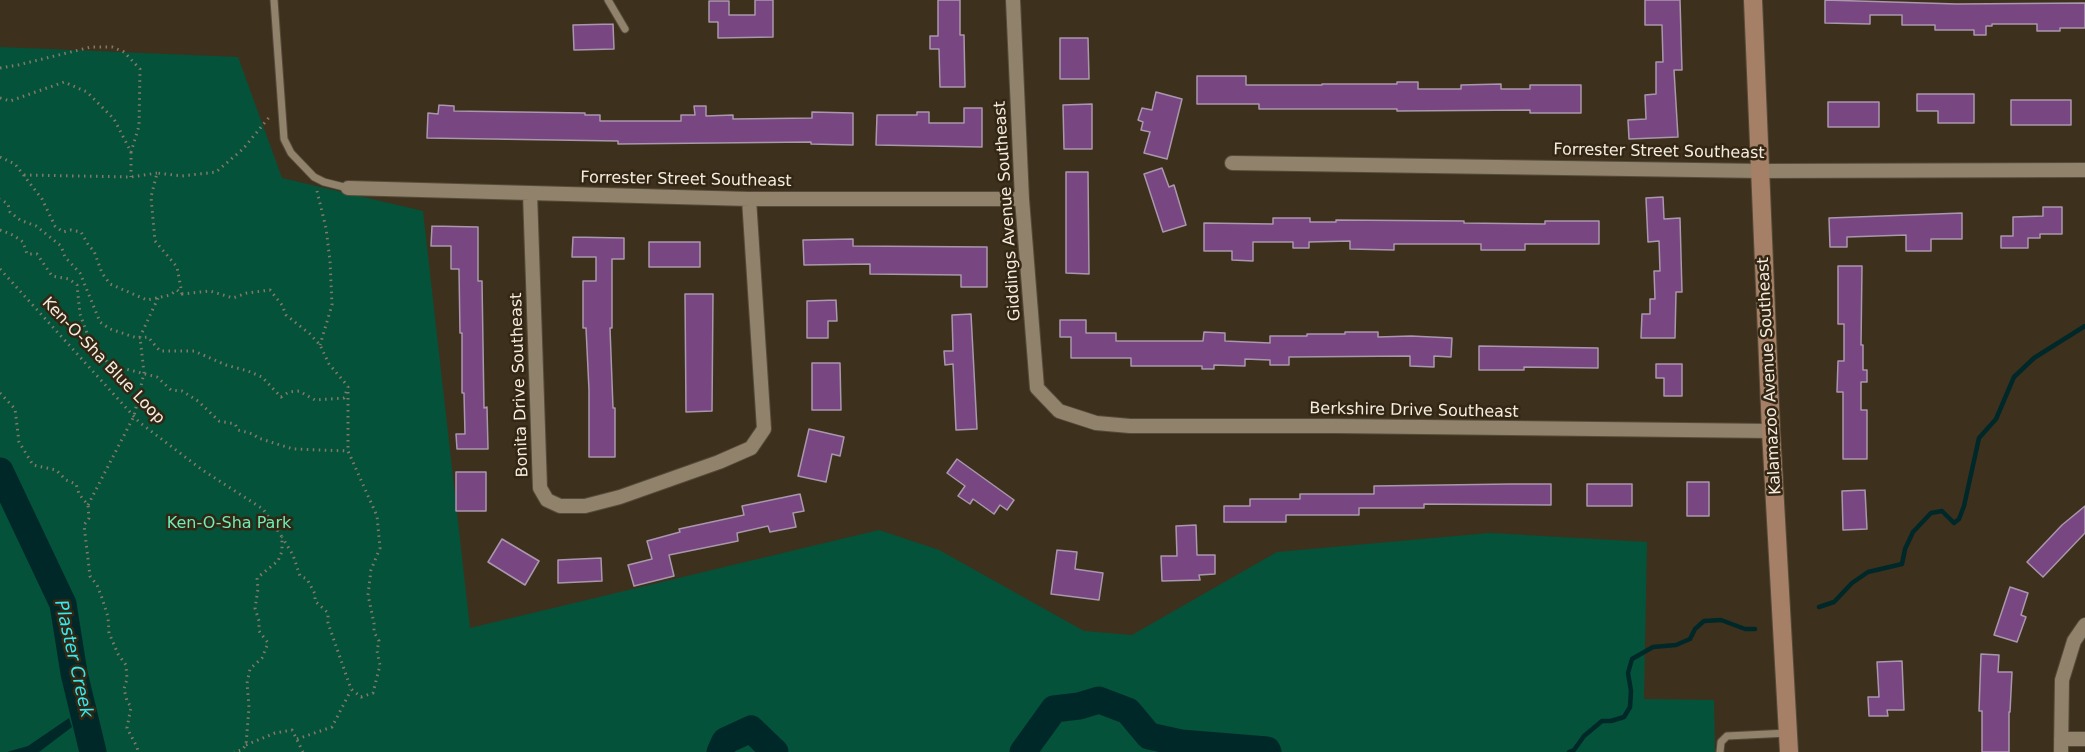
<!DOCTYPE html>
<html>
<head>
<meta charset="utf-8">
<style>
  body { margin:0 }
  canvas { display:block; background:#3d301d }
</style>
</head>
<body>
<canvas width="2085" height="752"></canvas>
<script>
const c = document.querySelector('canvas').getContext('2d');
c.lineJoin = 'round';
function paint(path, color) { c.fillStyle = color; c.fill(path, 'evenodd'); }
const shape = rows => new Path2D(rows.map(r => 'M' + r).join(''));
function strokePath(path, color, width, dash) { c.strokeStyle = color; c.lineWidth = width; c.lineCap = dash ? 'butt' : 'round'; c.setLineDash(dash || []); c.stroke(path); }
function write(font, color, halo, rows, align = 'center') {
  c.font = font + ' "DejaVu Sans",sans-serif'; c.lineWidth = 5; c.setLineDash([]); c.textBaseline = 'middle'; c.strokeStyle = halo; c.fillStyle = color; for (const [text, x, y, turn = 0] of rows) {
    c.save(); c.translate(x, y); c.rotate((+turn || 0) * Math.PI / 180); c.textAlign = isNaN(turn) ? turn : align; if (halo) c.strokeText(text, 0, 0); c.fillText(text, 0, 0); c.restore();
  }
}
paint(shape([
  [0,47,238,57,282,178,423,211,470,628,879,530,939,550,1084,631,1132,635,1277,552,1490,533,1647,542,1644,699,1714,700,1715,752,0,752]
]), '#045239');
paint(shape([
  [69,718,72,727,39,752,7,752,28,746]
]), '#002829');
strokePath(shape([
  [1819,607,1834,602,1852,583,1868,572,1902,564,1905,549,1913,532,1931,513,1942,511,1954,523,1959,519,1964,506,1979,438,1996,419,2014,377,2034,358,2085,326],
  [1569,752,1574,750,1584,736,1602,721,1611,721,1624,717,1630,707,1631,691,1628,673,1632,659,1653,647,1676,645,1690,639,1695,629,1704,621,1721,620,1745,629,1755,629]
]), '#002829', 4.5);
strokePath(shape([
  [0,471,63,604,74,673,93,752],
  [720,752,725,741,751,729,775,752],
  [1023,752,1054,709,1079,706,1099,700,1128,711,1149,736,1181,743,1267,750,1268,752]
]), '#002829', 27);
const building = shape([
  [755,0,773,0,773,37,718,38,718,22,709,22,709,1,729,1,729,15,755,15,755,0],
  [938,0,960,0,960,35,964,35,965,87,940,87,939,49,930,49,930,36,938,36,938,0],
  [1645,0,1680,0,1682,70,1674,70,1678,137,1629,139,1628,120,1646,119,1645,95,1656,94,1656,62,1663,62,1662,25,1645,25,1645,0],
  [1825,0,1957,4,2085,3,2085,28,2060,28,2060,31,2037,31,2037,24,1992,24,1992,26,1986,26,1986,35,1974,35,1974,30,1935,30,1935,25,1902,25,1902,15,1870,15,1870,24,1825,23,1825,0],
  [613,24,614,49,574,50,573,25,613,24],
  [1060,38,1088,38,1089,79,1060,79,1060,38],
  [1197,76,1246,76,1246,85,1322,85,1322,84,1397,84,1397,82,1418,82,1418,89,1461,89,1461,85,1501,84,1501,89,1530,89,1530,85,1581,85,1581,113,1530,113,1530,110,1397,111,1397,109,1259,109,1259,104,1197,104,1197,76],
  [1156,92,1182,99,1167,159,1144,153,1150,132,1141,130,1143,122,1138,120,1142,108,1152,110,1156,92],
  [1917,94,1974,94,1974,123,1938,123,1938,111,1917,111,1917,94],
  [2011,100,2071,100,2071,125,2011,125,2011,100],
  [1828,102,1879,102,1879,127,1828,127,1828,102],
  [1092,104,1092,149,1064,149,1063,105,1092,104],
  [439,105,454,106,454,111,585,113,585,115,600,115,600,121,681,121,681,115,695,115,694,106,706,106,706,116,733,115,733,119,812,118,812,112,853,113,853,145,811,144,811,142,618,144,618,141,427,138,428,113,438,114,439,105],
  [964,108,982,108,982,147,876,145,877,115,917,115,917,112,929,112,929,123,964,123,964,108],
  [1162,168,1169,187,1174,185,1186,225,1163,232,1144,174,1162,168],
  [1066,172,1088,172,1089,274,1066,273,1066,172],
  [1663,197,1664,219,1680,218,1682,292,1676,292,1675,338,1641,338,1642,314,1650,314,1650,299,1655,299,1654,271,1660,271,1659,241,1648,242,1646,198,1663,197],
  [2043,207,2062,207,2062,234,2040,234,2040,238,2028,238,2028,248,2001,248,2001,236,2013,236,2013,217,2043,216,2043,207],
  [1962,213,1962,239,1931,239,1931,251,1906,251,1906,235,1847,237,1847,247,1830,247,1829,218,1962,213],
  [1273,218,1310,218,1310,222,1336,222,1336,220,1464,221,1464,223,1545,224,1545,221,1599,221,1599,244,1525,244,1525,250,1481,250,1481,244,1394,244,1394,250,1350,249,1350,241,1309,242,1309,248,1293,248,1293,242,1253,242,1253,261,1232,260,1232,251,1204,251,1204,223,1273,224,1273,218],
  [432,226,478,227,478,281,482,281,484,408,487,407,488,449,457,449,456,434,465,434,464,393,462,393,462,333,460,333,459,269,451,269,451,246,431,246,432,226],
  [573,237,624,238,624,259,612,259,612,328,610,328,613,408,615,408,615,457,589,457,589,390,586,328,583,328,583,281,596,281,596,257,572,257,573,237],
  [853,239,853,246,987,247,987,287,961,287,961,275,870,274,870,264,804,265,803,240,853,239],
  [649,242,700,242,700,267,649,267,649,242],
  [1838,266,1862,266,1861,345,1863,345,1863,370,1867,370,1867,382,1861,382,1861,410,1867,410,1867,459,1843,459,1843,392,1837,392,1838,361,1844,361,1844,324,1838,324,1838,266],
  [685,294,713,294,712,411,686,412,685,294],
  [836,300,837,321,828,321,828,338,807,338,807,301,836,300],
  [971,314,977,429,956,430,953,364,945,365,944,351,953,351,952,315,971,314],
  [1060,320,1086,320,1086,333,1116,333,1116,341,1203,341,1204,332,1225,333,1225,341,1270,343,1270,336,1307,336,1307,334,1345,334,1345,332,1378,332,1378,337,1411,336,1452,338,1451,357,1434,356,1434,367,1410,366,1410,356,1289,357,1289,365,1270,365,1270,360,1245,359,1245,366,1214,365,1214,369,1202,369,1202,366,1131,366,1131,358,1071,358,1071,337,1060,337,1060,320],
  [1479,346,1598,348,1598,368,1524,367,1524,370,1479,370,1479,346],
  [812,363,840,363,841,410,812,410,812,363],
  [1656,364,1682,364,1682,396,1664,396,1664,378,1656,378,1656,364],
  [809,429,844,437,840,456,832,454,826,482,798,476,809,429],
  [957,459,1014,500,1007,510,1000,505,994,514,973,499,970,504,958,496,965,486,947,473,957,459],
  [456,472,486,472,486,511,456,511,456,472],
  [1687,482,1709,482,1709,516,1687,516,1687,482],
  [1511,484,1551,484,1551,505,1424,504,1424,508,1359,508,1359,515,1286,515,1286,522,1224,522,1224,506,1250,506,1250,499,1300,499,1300,494,1374,494,1374,486,1511,484],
  [1587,484,1632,484,1632,506,1587,506,1587,484],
  [1865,490,1867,529,1843,530,1842,491,1865,490],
  [800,494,804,511,793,513,796,527,770,532,768,526,737,533,738,541,669,555,674,576,634,586,628,565,652,559,647,541,680,532,679,529,744,515,742,506,800,494],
  [2085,506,2085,533,2043,577,2027,562,2062,525,2085,506],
  [1196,525,1197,555,1215,555,1215,574,1199,575,1200,580,1162,581,1161,556,1177,556,1176,526,1196,525],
  [502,539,539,561,525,585,488,562,502,539],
  [1057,550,1077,552,1075,569,1103,573,1099,600,1051,594,1057,550],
  [601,558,602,581,558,583,558,560,601,558],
  [2010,587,2028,593,2021,615,2026,617,2017,642,1994,635,2010,587],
  [1981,654,1999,655,1998,672,2012,672,2010,712,2009,712,2009,752,1982,752,1982,711,1979,711,1981,654],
  [1902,661,1904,710,1887,710,1888,716,1869,716,1868,697,1879,697,1877,662,1902,661]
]);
paint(building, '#784781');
strokePath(building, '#a997ac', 1.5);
const service = shape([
  [274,0,284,139,291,153,314,177,324,182,348,188],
  [608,0,625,29],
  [1720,752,1721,742,1727,736,1788,733]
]);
const minor = shape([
  [1013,0,1022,199,1037,388,1059,411,1096,423,1130,426,1335,426,1771,431],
  [1232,163,1761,171,2085,170],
  [348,188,749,199,1022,199],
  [530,193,540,488,547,500,560,506,585,506,620,497,719,462,751,448,764,429,749,199],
  [2061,739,2085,739],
  [2061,752,2062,680,2074,641,2085,625]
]);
const secondary = shape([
  [1753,0,1771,431,1789,752]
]);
strokePath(service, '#564b3a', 9);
strokePath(minor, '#564b3a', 16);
strokePath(secondary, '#564b3a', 20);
strokePath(shape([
  [0,68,18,65,91,47,112,47,124,52,140,69,139,126,131,152],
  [0,98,10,101,64,82,87,92,114,119,131,152,131,177],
  [0,157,15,164,42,199,55,226,63,232,71,230,81,232,89,246,94,251,102,273,110,284,147,300,170,295,177,290,182,294,210,291,233,298,247,293,270,290,282,305,286,315,310,334,320,345,329,364,346,384,348,387,344,398,315,400,299,391,289,392,281,397,262,377,248,371,226,365,194,351,160,351,148,337,137,338,110,329,100,322,80,273,65,257,61,246,36,226,20,220,10,212,8,204,0,199],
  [24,175,131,177,157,173],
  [317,191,326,228,330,261,332,305,320,345],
  [0,230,13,235,23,242,27,254,37,254,52,276,69,279,77,285,80,314,91,344,110,365,157,377,171,390,182,391,198,401,219,421,235,424,238,430,253,434,258,438,293,449,348,451,377,516,380,548,371,570,368,595,374,623,374,632,379,641,377,651,380,665,373,693,361,697,351,689,328,623,328,613,315,601,315,594,307,579,300,576,293,555,282,537],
  [0,269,139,422,201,469,263,509,282,537,282,551,278,561,257,578,258,589,255,608,259,621,259,631,268,643,262,658,250,669,247,683,249,707,246,745,242,750,234,752],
  [182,294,177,267,155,241,151,197,157,173,182,176,216,172,243,149,271,115],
  [348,392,348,451],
  [0,393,15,409,19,442,33,465,56,470,66,480,76,484,79,494,88,505,89,518,84,525,90,576,97,585,102,598,108,617,109,633,118,654,126,665,127,679,124,689,127,701,131,707,127,728,137,747,138,752],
  [88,505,134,416,144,373,140,337,158,298],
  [297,739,332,727,351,690],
  [246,745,275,733,292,730,303,752]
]), '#847969', 3, [1.5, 4.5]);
strokePath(service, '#91826c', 7);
strokePath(minor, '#91826c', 14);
strokePath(secondary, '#a68066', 18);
write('16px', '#f4ece0', '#332613', [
  ["Forrester Street Southeast",1659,152,1],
  ["Forrester Street Southeast",686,180,1],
  ["Giddings Avenue Southeast",1008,211,-94],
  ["Ken-O-Sha Blue Loop",103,361,46],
  ["Kalamazoo Avenue Southeast",1770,376,-93],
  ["Bonita Drive Southeast",520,385,-92],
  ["Berkshire Drive Southeast",1414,411,1]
]);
write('16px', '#6cedb9', '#332613', [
  ["Ken-O-Sha Park",229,524]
]);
write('italic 18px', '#33eaf0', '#332613', [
  ["Plaster Creek",73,659,77]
]);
</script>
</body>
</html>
